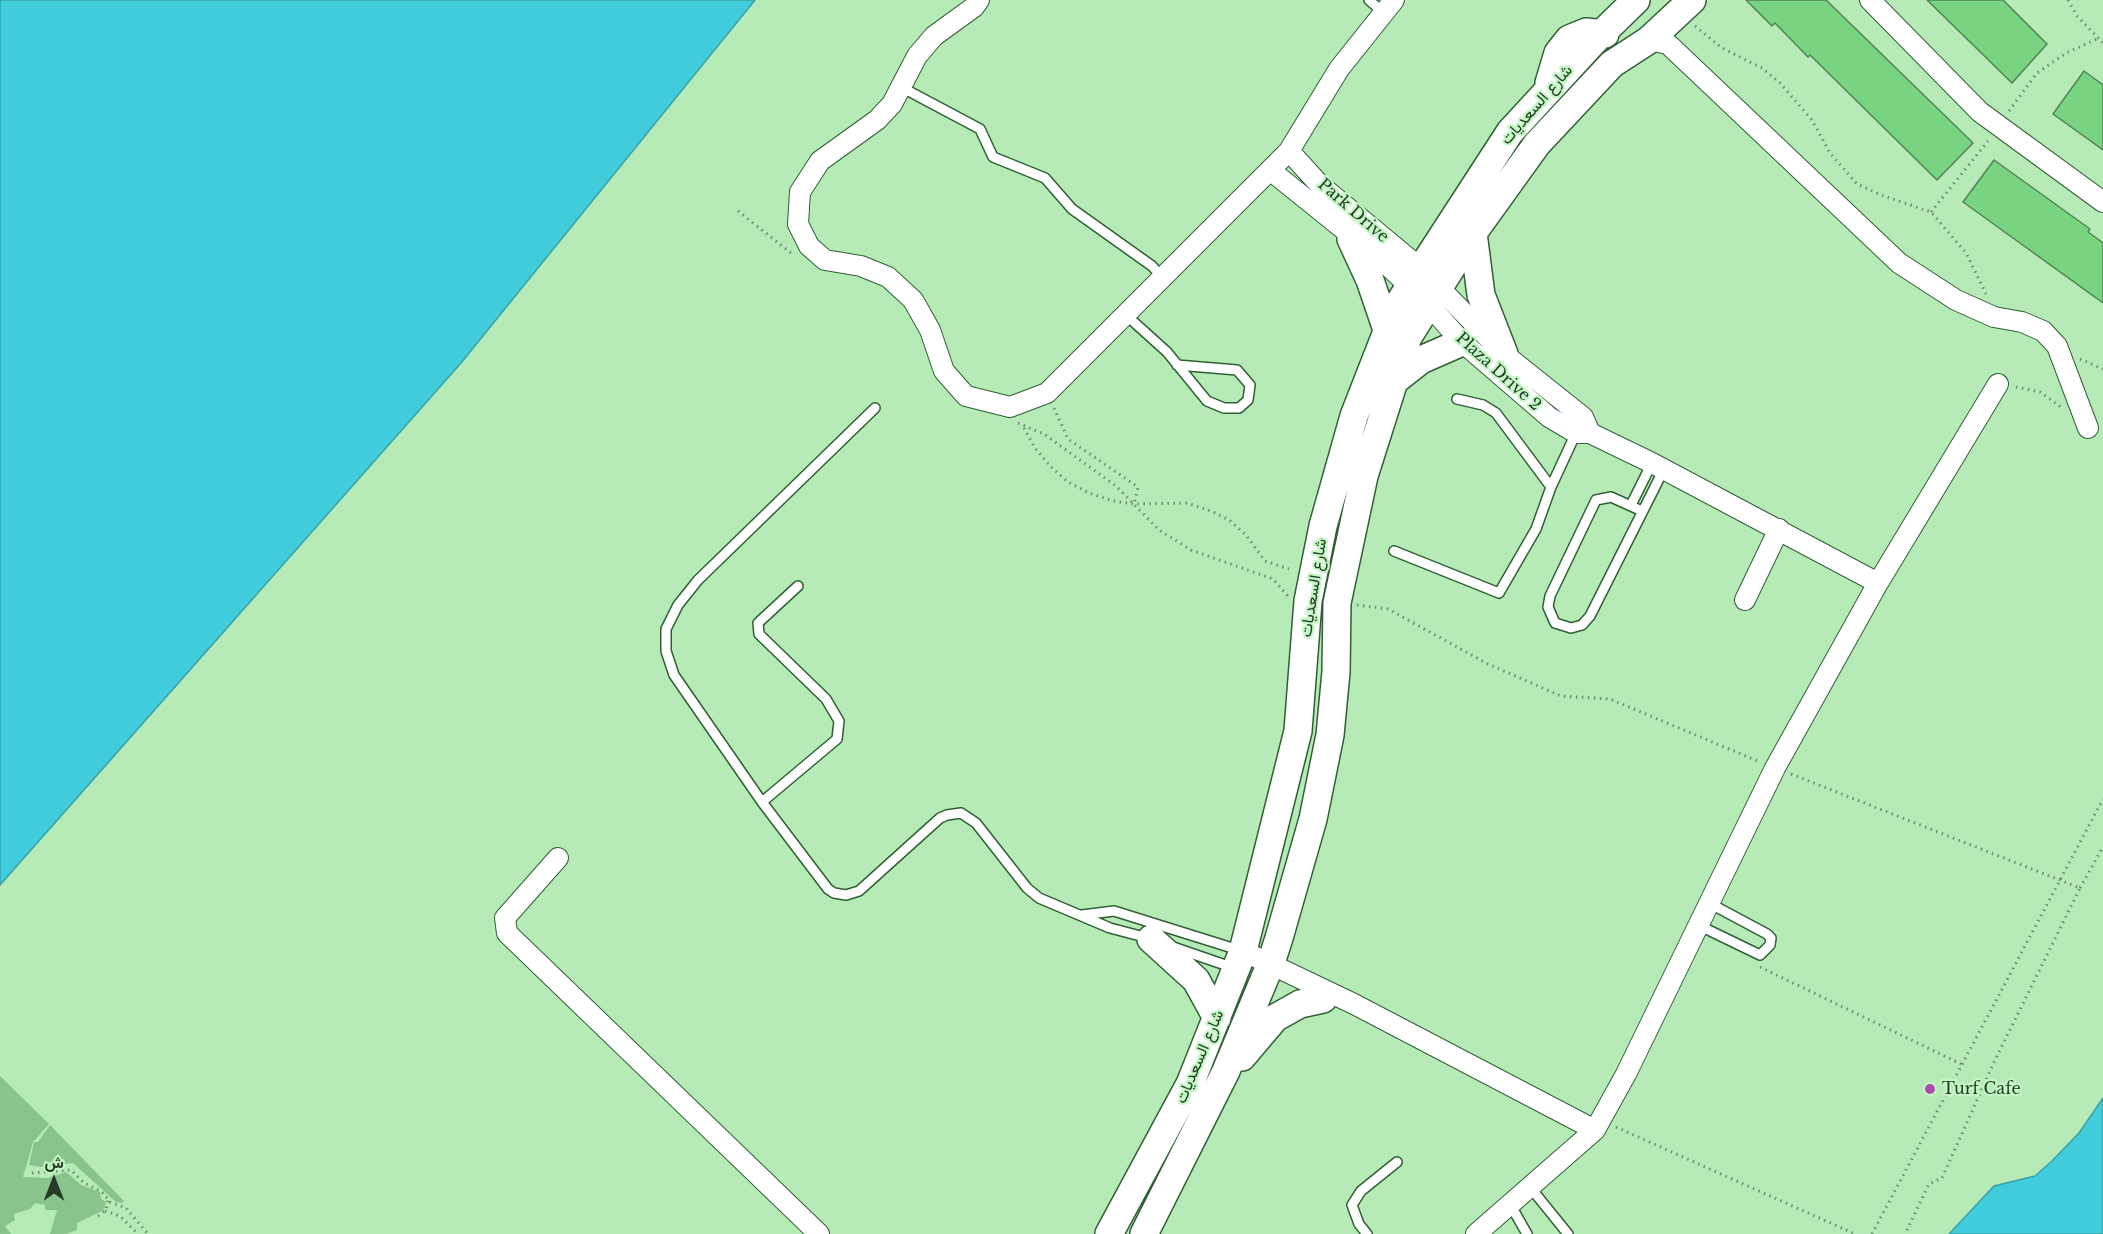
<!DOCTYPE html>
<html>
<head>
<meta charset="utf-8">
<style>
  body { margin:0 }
  #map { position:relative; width:2103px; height:1234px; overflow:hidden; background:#b6ebb8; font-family:"Libre Baskerville",Vazirmatn,serif }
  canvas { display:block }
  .north { position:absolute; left:24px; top:1150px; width:60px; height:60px; -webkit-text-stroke:4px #c3f8c5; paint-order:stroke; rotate:0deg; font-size:16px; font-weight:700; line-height:24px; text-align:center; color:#273c28 }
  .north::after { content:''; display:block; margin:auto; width:21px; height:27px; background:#273c28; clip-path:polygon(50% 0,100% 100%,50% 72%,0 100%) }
</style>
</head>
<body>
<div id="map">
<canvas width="2103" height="1234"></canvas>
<div class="north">ش</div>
</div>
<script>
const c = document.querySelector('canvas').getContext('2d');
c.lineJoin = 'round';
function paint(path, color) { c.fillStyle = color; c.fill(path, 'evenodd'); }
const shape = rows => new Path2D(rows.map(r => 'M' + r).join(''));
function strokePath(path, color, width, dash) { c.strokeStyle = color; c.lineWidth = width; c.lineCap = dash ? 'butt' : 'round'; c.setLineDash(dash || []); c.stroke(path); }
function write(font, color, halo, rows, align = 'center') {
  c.font = font + ' "Libre Baskerville",Vazirmatn,serif'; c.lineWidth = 4.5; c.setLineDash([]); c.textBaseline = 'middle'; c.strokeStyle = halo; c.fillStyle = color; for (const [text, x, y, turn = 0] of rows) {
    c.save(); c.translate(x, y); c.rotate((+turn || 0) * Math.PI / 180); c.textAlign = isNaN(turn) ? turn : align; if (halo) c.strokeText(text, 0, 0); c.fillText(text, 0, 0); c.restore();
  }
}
paint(shape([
  [0,1076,49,1124,33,1142,23,1177,48,1178,66,1172,81,1185,100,1192,101,1199,106,1202,104,1210,77,1223,77,1230,66,1234,50,1234,57,1210,45,1210,45,1205,35,1203,30,1209,14,1214,15,1220,5,1226,11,1234,0,1234],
  [50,1125,124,1201,122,1203,116,1202,73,1163,41,1167,29,1165,34,1142,38,1142]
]), '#88c48c');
const water = shape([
  [0,0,755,0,461,363,0,885,0,0],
  [2103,1098,2103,1234,1949,1234,1994,1186,2035,1176,2052,1161,2079,1133,2103,1098]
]);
paint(water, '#41cddc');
strokePath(water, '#39a2a6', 1.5);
const building = shape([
  [1746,0,1826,0,1973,143,1937,180,1810,55,1808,57,1775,23,1772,26,1746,0],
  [1927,0,2003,0,2047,44,2012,83,1927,0],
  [2084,71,2103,85,2103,150,2053,114,2084,71],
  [1994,160,2090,229,2088,232,2103,243,2103,303,1963,202,1994,160]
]);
paint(building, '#78d480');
strokePath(building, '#528355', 1.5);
const lane = shape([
  [1369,0,1384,13],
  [901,87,980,129,993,157,1045,178,1072,209,1152,266,1163,278],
  [1126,315,1167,352,1207,401,1224,408,1239,408,1248,400,1250,385,1237,370,1177,365],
  [1457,399,1483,405,1496,413,1551,487],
  [875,408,698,580,678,605,666,629,666,651,674,675,762,802,828,889,834,893,846,895,859,891,940,818,947,815,961,813,976,823,1027,888,1039,898,1110,928,1148,938],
  [1631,505,1652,463],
  [1642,511,1611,497,1596,500,1550,596,1548,607,1555,623,1571,628,1582,625,1590,616,1664,469],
  [1394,551,1499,593,1536,529,1551,487,1576,433],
  [762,802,837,739,839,721,826,699,759,634,758,623,798,586],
  [1082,915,1114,911,1242,951],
  [1698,925,1760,955,1770,945,1771,938,1767,934,1709,903],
  [1173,947,1234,968],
  [1530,1187,1568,1234],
  [1510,1204,1527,1234],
  [1367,1234,1359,1224,1352,1205,1361,1191,1397,1162]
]);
const street = shape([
  [979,0,974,7,934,36,917,56,892,104,877,120,820,161,800,192,798,224,809,246,825,260,861,266,888,277,913,300,930,330,944,371,966,396,1010,407,1047,393,1289,151,1339,69,1394,0],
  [1870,0,1980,112,2103,202],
  [1649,40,1668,44,1899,263,1956,300,1994,317,2022,322,2043,331,2057,346,2088,428],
  [1289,151,1320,185,1420,268,1504,354,1583,417,1590,433],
  [1270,170,1383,261,1427,303,1462,342,1549,417,1576,433,1590,433,1652,463,1878,583],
  [1745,600,1779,529],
  [558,858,505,918,507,933,819,1234],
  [1243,951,1354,1004,1595,1130],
  [1476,1234,1595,1130,1626,1074,1775,768,1878,583,1998,384]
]);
const secondary = shape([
  [1549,83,1558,53,1569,39,1586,32,1605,34],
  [1473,233,1481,295,1504,354],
  [1351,239,1370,280,1387,330],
  [1393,382,1421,360,1462,342],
  [1151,939,1196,980,1217,1018],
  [1242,1057,1275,1018,1300,1004,1323,999],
  [1109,1234,1190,1084,1243,951,1298,731,1308,601,1323,526,1354,416,1397,306,1510,132,1593,42,1636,0],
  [1144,1234,1226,1071,1271,963,1279,938,1313,819,1330,735,1336,672,1337,603,1364,476,1408,337,1473,233,1537,144,1612,64,1649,40,1692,0]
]);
strokePath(lane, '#306034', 12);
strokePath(street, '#306034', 22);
strokePath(secondary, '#306034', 30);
strokePath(shape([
  [2068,0,2077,16,2103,43],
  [1695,26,1722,48,1762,68,1780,83,1812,120,1830,153,1857,184,1881,195,1931,212,1966,253,1986,294],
  [2009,111,2037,73,2066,53,2097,39],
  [738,211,791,253],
  [1931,212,1988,141],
  [2080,359,2103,369],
  [2016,387,2040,392,2061,407],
  [1054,408,1068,439,1138,487,1134,504],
  [1018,423,1044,434,1116,486,1159,530,1191,550,1273,579,1288,596],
  [1024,428,1035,448,1051,467,1068,482,1089,493,1113,501,1134,504,1187,503,1211,511,1229,520,1246,535,1265,561,1289,569],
  [1357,605,1388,609,1488,664,1561,696,1610,699,1760,762],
  [1791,774,2080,888,1995,1060,1942,1178,1929,1184,1905,1234],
  [2080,888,2103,847],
  [1760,967,1961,1064],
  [1616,1127,1855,1234],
  [32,1173,71,1170,84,1183,102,1192,110,1202,126,1208,148,1234],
  [105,1211,120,1216,138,1234],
  [98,1216,106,1210,108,1200],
  [1872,1234,2103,799]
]), '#6b906d', 3, [1.5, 4.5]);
strokePath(lane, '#fff', 9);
strokePath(street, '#fff', 20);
strokePath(secondary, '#fff', 27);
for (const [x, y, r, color] of [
  [1930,1089,6,"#ac4ab0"]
]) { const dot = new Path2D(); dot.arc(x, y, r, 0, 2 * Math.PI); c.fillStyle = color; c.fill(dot); strokePath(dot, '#c3f8c5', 2); }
write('16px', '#273c28', '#c3f8c5', [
  ["شارع السعديات",1537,105,-49],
  ["Park Drive",1353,211,41],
  ["Plaza Drive 2",1498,372,42],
  ["شارع السعديات",1314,588,-81],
  ["شارع السعديات",1200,1057,-67]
]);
write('16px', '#273c28', '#c3f8c5', [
  ["Turf Cafe",1942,1089]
], 'left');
</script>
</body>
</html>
